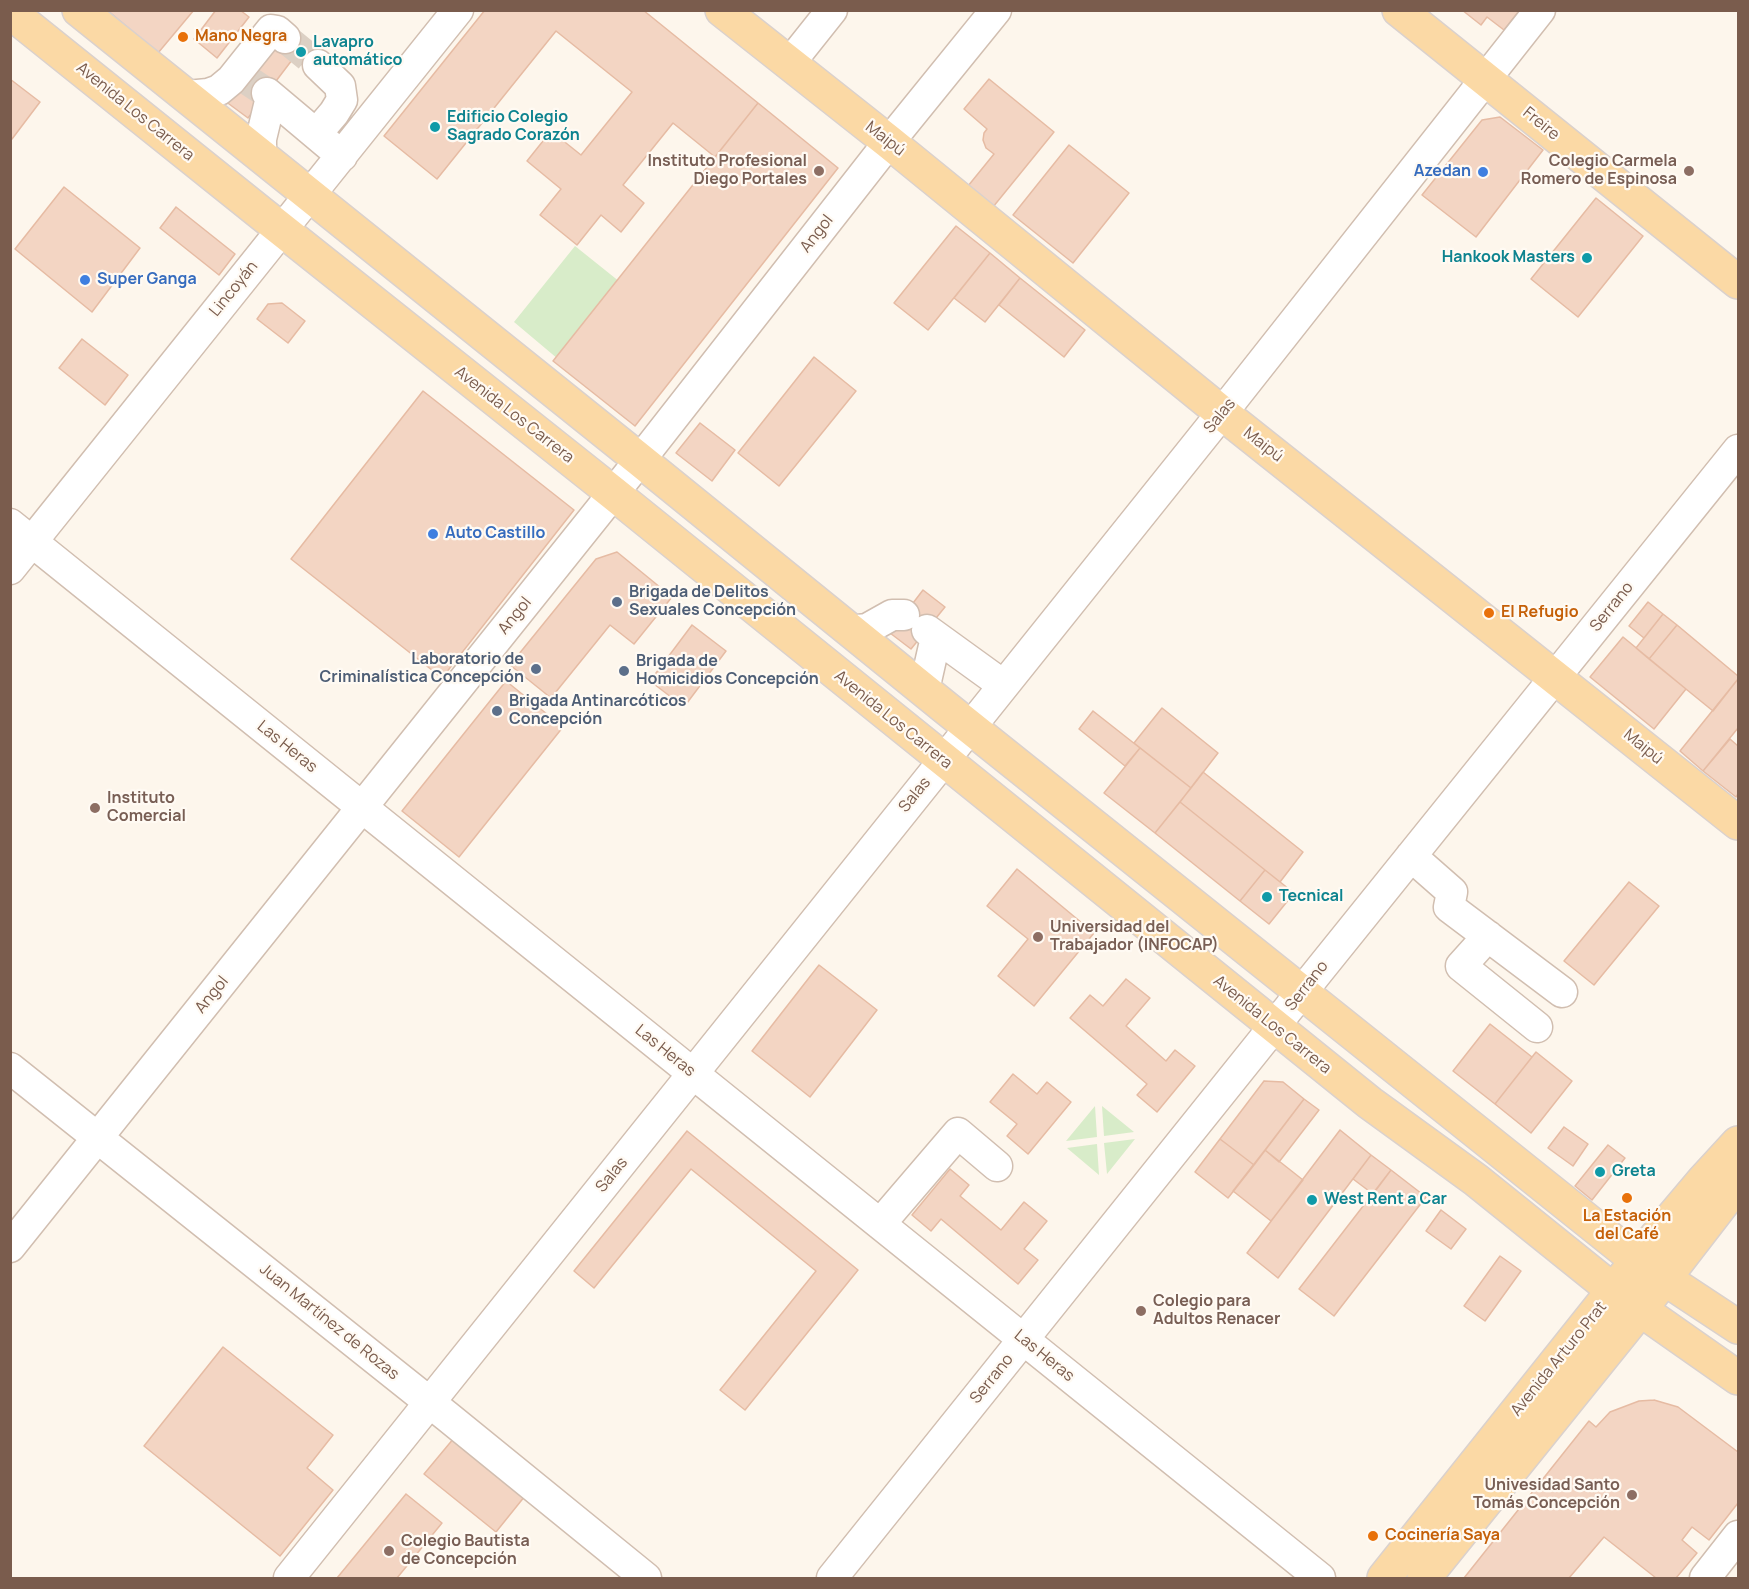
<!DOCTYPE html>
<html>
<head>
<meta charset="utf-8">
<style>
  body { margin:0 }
  #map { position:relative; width:1749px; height:1589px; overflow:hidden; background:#fdf6ec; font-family:Manrope,sans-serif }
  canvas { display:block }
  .frame { position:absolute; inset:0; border:12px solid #7a5c4d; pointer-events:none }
</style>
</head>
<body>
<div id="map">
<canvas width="1749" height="1589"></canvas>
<div class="frame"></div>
</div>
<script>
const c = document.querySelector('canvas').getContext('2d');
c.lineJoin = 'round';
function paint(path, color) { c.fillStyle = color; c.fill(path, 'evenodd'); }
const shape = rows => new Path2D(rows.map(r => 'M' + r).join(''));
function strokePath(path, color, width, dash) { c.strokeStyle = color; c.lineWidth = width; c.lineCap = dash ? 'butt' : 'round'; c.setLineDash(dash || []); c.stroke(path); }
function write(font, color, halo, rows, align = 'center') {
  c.font = font + ' Manrope,sans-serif'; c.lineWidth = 4.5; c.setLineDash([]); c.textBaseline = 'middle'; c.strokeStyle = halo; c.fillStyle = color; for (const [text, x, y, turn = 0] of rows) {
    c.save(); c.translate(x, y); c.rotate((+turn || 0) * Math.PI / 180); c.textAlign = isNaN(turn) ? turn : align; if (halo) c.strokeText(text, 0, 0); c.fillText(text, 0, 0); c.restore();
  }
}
paint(shape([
  [575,246,620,282,558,359,514,322],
  [1095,1106,1097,1137,1066,1141],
  [1102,1106,1134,1132,1104,1136],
  [1135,1139,1107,1174,1104,1143],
  [1097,1144,1099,1175,1067,1148]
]), '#d8ecc9');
const building = shape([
  [107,10,194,10,158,53,107,10],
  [216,10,240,10,249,17,217,58,194,39,216,10],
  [485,10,643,10,758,103,715,157,673,123,623,185,644,203,621,232,601,215,577,245,540,215,561,189,527,161,551,131,581,155,632,92,556,31,437,179,384,136,485,10],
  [1462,10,1518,10,1519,11,1504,30,1487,17,1481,25,1462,10],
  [289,32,323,59,312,73,279,45,289,32],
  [269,43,292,60,248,118,225,101,269,43],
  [10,79,40,102,12,139,10,138,10,79],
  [989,79,1054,132,993,207,968,186,994,154,986,148,983,140,984,133,987,129,964,109,989,79],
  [758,103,838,168,635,426,553,361,758,103],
  [1500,117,1543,150,1476,237,1422,195,1482,120,1500,117],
  [1069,145,1129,193,1073,263,1013,215,1069,145],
  [64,187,140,248,92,312,15,249,64,187],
  [1596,198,1643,236,1578,317,1531,279,1596,198],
  [176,207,235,254,219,275,160,228,176,207],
  [956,226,990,253,928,330,894,303,956,226],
  [990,253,1020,278,985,322,954,298,990,253],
  [1020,278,1085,330,1064,357,999,305,1020,278],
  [282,303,305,321,288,343,257,319,268,304,282,303],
  [82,339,128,375,105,405,59,368,82,339],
  [814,357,856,391,779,486,738,453,814,357],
  [423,391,574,510,442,678,291,559,423,391],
  [700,423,735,450,712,481,676,453,700,423],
  [617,552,672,597,634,644,610,625,551,698,510,665,596,559,617,552],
  [923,590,945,607,911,649,890,633,923,590],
  [1648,602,1663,614,1644,638,1629,626,1648,602],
  [1663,614,1677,625,1649,659,1636,648,1663,614],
  [692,625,726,651,684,707,650,681,692,625],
  [1677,625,1738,676,1738,679,1713,711,1649,659,1677,625],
  [1623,637,1686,689,1654,729,1590,677,1623,637],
  [1738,679,1738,728,1703,771,1680,751,1738,679],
  [506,681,563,727,459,857,402,811,506,681],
  [1162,708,1218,753,1191,788,1134,743,1162,708],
  [1093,711,1140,748,1125,766,1079,729,1093,711],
  [1730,739,1738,746,1738,794,1736,797,1703,771,1730,739],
  [1140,748,1191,788,1155,833,1104,793,1140,748],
  [1203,772,1303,852,1280,882,1180,802,1203,772],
  [1180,802,1265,870,1240,901,1155,833,1180,802],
  [1017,869,1094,933,1034,1006,998,976,1028,939,987,906,1017,869],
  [1265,870,1294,893,1269,924,1240,901,1265,870],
  [1629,882,1659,906,1594,985,1564,961,1629,882],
  [819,965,877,1010,810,1097,752,1051,819,965],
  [1126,979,1150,998,1126,1026,1166,1061,1175,1050,1195,1066,1157,1112,1137,1095,1147,1084,1070,1018,1090,995,1103,1006,1126,979],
  [1490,1024,1532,1057,1495,1104,1453,1071,1490,1024],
  [1536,1052,1572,1081,1531,1133,1495,1104,1536,1052],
  [1013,1074,1037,1094,1047,1082,1071,1102,1028,1154,1007,1136,1017,1124,990,1102,1013,1074],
  [1264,1081,1283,1082,1304,1099,1254,1165,1220,1139,1264,1081],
  [1304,1099,1319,1110,1279,1162,1265,1150,1304,1099],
  [1564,1127,1588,1144,1573,1166,1548,1148,1564,1127],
  [1340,1130,1371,1155,1278,1278,1247,1253,1340,1130],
  [687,1131,858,1270,745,1410,720,1390,816,1271,691,1169,594,1288,574,1271,687,1131],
  [1220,1139,1254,1165,1228,1198,1195,1172,1220,1139],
  [1608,1145,1625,1158,1592,1200,1575,1186,1608,1145],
  [1265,1150,1303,1180,1271,1221,1233,1191,1265,1150],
  [1371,1155,1391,1170,1373,1194,1353,1179,1371,1155],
  [950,1169,969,1185,960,1196,1001,1230,1024,1202,1047,1221,1024,1249,1038,1260,1018,1284,941,1219,931,1231,912,1215,950,1169],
  [1391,1170,1426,1197,1334,1316,1299,1289,1391,1170],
  [1441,1210,1466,1229,1451,1249,1426,1231,1441,1210],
  [1500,1256,1521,1271,1485,1321,1464,1306,1500,1256],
  [223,1347,333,1435,307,1468,333,1490,280,1556,144,1446,223,1347],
  [1654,1400,1678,1407,1738,1452,1738,1503,1709,1540,1692,1527,1682,1540,1697,1553,1676,1578,1656,1578,1604,1537,1569,1578,1464,1578,1589,1421,1596,1427,1610,1412,1639,1401,1654,1400],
  [454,1438,525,1496,496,1532,424,1474,454,1438],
  [406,1494,442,1523,397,1578,337,1578,406,1494]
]);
paint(building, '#f3d5c3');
strokePath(building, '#e6bba3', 1.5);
strokePath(shape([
  [285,38,318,65],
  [243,77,267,93]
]), '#dcd0c4', 30, [30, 15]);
const minor = shape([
  [789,64,832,10],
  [267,93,342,156],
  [187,96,208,94,219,90,231,80,271,30,277,31,285,38],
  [316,134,334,113,342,100,340,86,318,65],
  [261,155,261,139,271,97],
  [10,524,1320,1578],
  [10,569,458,10],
  [927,630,1003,685],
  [850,631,867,629,892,615,904,615],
  [924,690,936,637],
  [1411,856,1452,892,1449,907,1562,992],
  [1488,936,1461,966,1537,1027],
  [10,1068,448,1417,646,1578],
  [880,1224,958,1133,997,1166],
  [10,1247,640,460,889,142,996,10],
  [289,1578,1222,413,1540,10],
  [832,1578,1321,968,1738,450],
  [1705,1578,1738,1536]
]);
const major = shape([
  [79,10,640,460,946,708,1638,1261,1738,1327],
  [722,10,889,142,1222,413,1738,823],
  [1399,10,1738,282],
  [10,12,262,214,613,493,1370,1103,1476,1180,1614,1291,1738,1378],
  [1384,1578,1660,1232,1704,1180,1738,1143],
  [1424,1578,1640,1310,1738,1183]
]);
strokePath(minor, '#d1beb0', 33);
strokePath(major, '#dad1cd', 36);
strokePath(minor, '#fff', 30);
strokePath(major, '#fbd9a5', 33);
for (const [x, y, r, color] of [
  [183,37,6,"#e8710a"],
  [301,52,6,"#0f9aa8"],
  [435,127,6,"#0f9aa8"],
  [819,171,6,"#8d6e63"],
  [1689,171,6,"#8d6e63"],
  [1483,172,6,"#3f7fe0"],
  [1587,258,6,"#0f9aa8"],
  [85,280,6,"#3f7fe0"],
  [433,534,6,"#3f7fe0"],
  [617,602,6,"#5c6f8a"],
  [1489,613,6,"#e8710a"],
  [536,669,6,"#5c6f8a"],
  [624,671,6,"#5c6f8a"],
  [497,711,6,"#5c6f8a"],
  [95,808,6,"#8d6e63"],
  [1267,897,6,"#0f9aa8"],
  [1038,937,6,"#8d6e63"],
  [1600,1172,6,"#0f9aa8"],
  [1627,1198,6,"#e8710a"],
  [1312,1200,6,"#0f9aa8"],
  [1141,1311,6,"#8d6e63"],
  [1632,1495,6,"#8d6e63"],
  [1373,1536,6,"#e8710a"],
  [389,1551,6,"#8d6e63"]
]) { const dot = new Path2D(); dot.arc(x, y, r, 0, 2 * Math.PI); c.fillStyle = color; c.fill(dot); strokePath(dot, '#fffaf3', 2); }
write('bold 16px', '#c56008', '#fffaf3', [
  ["Mano Negra",195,37],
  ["El Refugio",1501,613],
  ["La Estación",1627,1217,"center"],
  ["del Café",1627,1235,"center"],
  ["Cocinería Saya",1385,1536]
], 'left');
write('bold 16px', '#0d838f', '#fffaf3', [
  ["Lavapro",313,43],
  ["automático",313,61],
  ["Edificio Colegio",447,118],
  ["Sagrado Corazón",447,136],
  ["Hankook Masters",1575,258,"right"],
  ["Tecnical",1279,897],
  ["Greta",1612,1172],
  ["West Rent a Car",1324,1200]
], 'left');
write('16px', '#7a5c4d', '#fffaf3', [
  ["Avenida Los Carrera",135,112,39],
  ["Freire",1541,124,39],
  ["Maipú",885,139,38],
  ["Angol",817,234,-52],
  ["Lincoyán",234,289,-51],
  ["Avenida Los Carrera",514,415,38],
  ["Salas",1220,416,-51],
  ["Maipú",1263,445,38],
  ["Serrano",1612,607,-51],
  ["Angol",515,616,-51],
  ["Avenida Los Carrera",893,720,39],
  ["Las Heras",287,747,39],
  ["Maipú",1643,747,39],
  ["Salas",915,795,-51],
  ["Serrano",1307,986,-52],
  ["Angol",212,995,-51],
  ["Avenida Los Carrera",1272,1025,39],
  ["Las Heras",665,1051,39],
  ["Salas",612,1175,-51],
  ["Juan Martínez de Rozas",329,1322,39],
  ["Las Heras",1044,1356,39],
  ["Avenida Arturo Prat",1559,1359,-51],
  ["Serrano",992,1379,-51]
]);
write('bold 16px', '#785e54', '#fffaf3', [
  ["Instituto Profesional",807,162,"right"],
  ["Diego Portales",807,180,"right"],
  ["Colegio Carmela",1677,162,"right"],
  ["Romero de Espinosa",1677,180,"right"],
  ["Instituto",107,799],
  ["Comercial",107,817],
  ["Universidad del",1050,928],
  ["Trabajador (INFOCAP)",1050,946],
  ["Colegio para",1153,1302],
  ["Adultos Renacer",1153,1320],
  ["Univesidad Santo",1620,1486,"right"],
  ["Tomás Concepción",1620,1504,"right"],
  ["Colegio Bautista",401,1542],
  ["de Concepción",401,1560]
], 'left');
write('bold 16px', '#366cbe', '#fffaf3', [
  ["Azedan",1471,172,"right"],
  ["Super Ganga",97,280],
  ["Auto Castillo",445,534]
], 'left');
write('bold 16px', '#4e5e75', '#fffaf3', [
  ["Brigada de Delitos",629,593],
  ["Sexuales Concepción",629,611],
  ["Laboratorio de",524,660,"right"],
  ["Criminalística Concepción",524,678,"right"],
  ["Brigada de",636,662],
  ["Homicidios Concepción",636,680],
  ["Brigada Antinarcóticos",509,702],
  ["Concepción",509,720]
], 'left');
</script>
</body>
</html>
